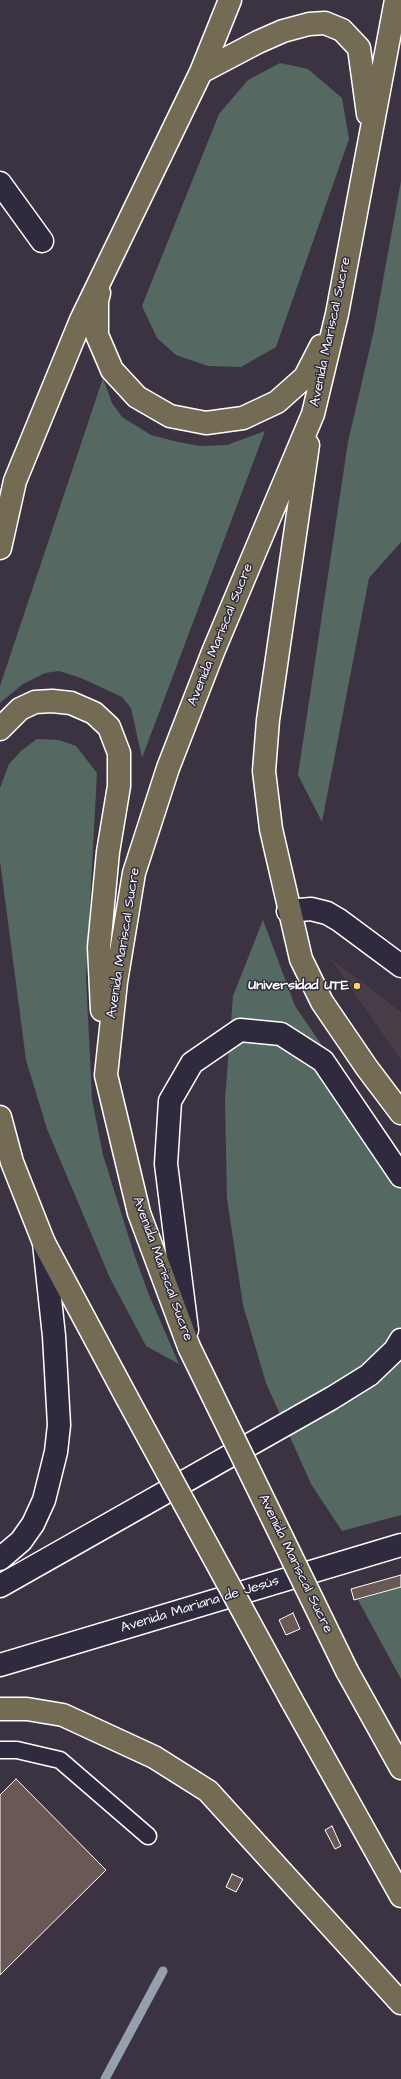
<!DOCTYPE html>
<html>
<head>
<meta charset="utf-8">
<style>
  body { margin:0 }
  canvas { display:block; background:#3b3342 }
</style>
</head>
<body>
<canvas width="401" height="2079"></canvas>
<script>
const c = document.querySelector('canvas').getContext('2d');
c.lineJoin = 'round';
function paint(path, color) { c.fillStyle = color; c.fill(path, 'evenodd'); }
const shape = rows => new Path2D(rows.map(r => 'M' + r).join(''));
function strokePath(path, color, width, dash) { c.strokeStyle = color; c.lineWidth = width; c.lineCap = dash ? 'butt' : 'round'; c.setLineDash(dash || []); c.stroke(path); }
function write(font, color, halo, rows, align = 'center') {
  c.font = font + ' "Architects Daughter",sans-serif'; c.lineWidth = 3; c.setLineDash([]); c.textBaseline = 'middle'; c.strokeStyle = halo; c.fillStyle = color; for (const [text, x, y, turn = 0] of rows) {
    c.save(); c.translate(x, y); c.rotate((+turn || 0) * Math.PI / 180); c.textAlign = isNaN(turn) ? turn : align; if (halo) c.strokeText(text, 0, 0); c.fillText(text, 0, 0); c.restore();
  }
}
paint(shape([
  [331,959,401,1012,401,1060]
]), '#493e48');
paint(shape([
  [280,63,308,69,342,98,349,139,276,347,241,367,208,366,176,355,157,338,142,306,219,114,248,80],
  [401,181,401,542,369,578,322,822,298,775,348,442,374,330],
  [103,378,112,403,122,417,151,435,178,442,200,446,227,445,265,431,142,758,131,708,122,697,81,678,59,671,45,673,23,684,0,703,0,686],
  [37,739,59,740,76,746,97,773,86,977,92,1099,103,1155,134,1254,149,1295,179,1364,146,1346,110,1278,47,1129,26,1060,0,861,0,788,9,764,22,750],
  [263,920,295,1006,401,1161,401,1515,342,1531,311,1484,266,1383,243,1305,227,1199,225,1100,233,996],
  [401,1587,401,1679,358,1600]
]), '#556861');
strokePath(shape([
  [105,2079,163,1971]
]), '#959fae', 9);
const building = shape([
  [401,1575,401,1587,354,1600,351,1589,401,1575],
  [293,1613,300,1629,286,1635,279,1620,293,1613],
  [16,1779,106,1870,0,1975,0,1795,16,1779],
  [332,1826,341,1846,335,1849,325,1830,332,1826],
  [232,1874,243,1879,236,1892,226,1887,232,1874]
]);
paint(building, '#6a5857');
strokePath(building, '#fff', 1);
const lane = shape([
  [0,1750,17,1750,60,1760,148,1836]
]);
const street = shape([
  [0,183,42,241],
  [288,911,311,909,327,913,339,920,401,966]
]);
const secondary = shape([
  [187,1330,166,1164,170,1101,192,1063,240,1030,281,1034,323,1061,401,1176],
  [0,1559,21,1541,33,1524,44,1500,56,1452,59,1425,54,1336,44,1243],
  [0,1586,332,1398,369,1375,395,1350,401,1340],
  [0,1665,401,1545]
]);
const primary = shape([
  [201,72,258,42,283,31,309,24,325,23,342,30,359,48,368,114],
  [99,293,97,301,97,335,112,370,137,397,170,416,206,423,243,418,277,402,305,377,321,346],
  [308,445,268,720,264,771,271,829,301,959,322,1002,367,1068,401,1113],
  [0,548,15,481,81,320,201,72,230,0],
  [0,729,20,709,35,702,52,701,71,703,94,713,109,727,119,753,119,786,108,852,99,947,102,1010],
  [0,1117,12,1162,44,1243,127,1398],
  [189,1347,139,1213,106,1075,116,982,134,873,168,768,213,652,313,414,337,314,396,0],
  [347,1671,401,1768],
  [292,1701,401,1896],
  [0,1709,27,1709,63,1715,154,1757,208,1791,401,2003]
]);
strokePath(lane, '#fff', 19);
strokePath(street, '#fff', 25);
strokePath(secondary, '#fff', 25);
strokePath(primary, '#fff', 25);
strokePath(lane, '#2f2a3d', 16);
strokePath(street, '#2f2a3d', 22);
strokePath(secondary, '#2f2a3d', 22);
strokePath(primary, '#746b55', 22);
const primaryBridge = shape([
  [189,1347,347,1671],
  [127,1398,292,1701]
]);
strokePath(primaryBridge, '#fff', 25, []);
strokePath(primaryBridge, '#746b55', 22);
for (const [x, y, r, color] of [
  [357,986,4,"#ffd166"]
]) { const dot = new Path2D(); dot.arc(x, y, r, 0, 2 * Math.PI); c.fillStyle = color; c.fill(dot); strokePath(dot, '#2f2a3d', 1.5); }
write('14px', '#fff', '#2f2a3d', [
  ["Avenida Mariscal Sucre",331,332,-78],
  ["Avenida Mariscal Sucre",221,635,-68],
  ["Avenida Mariscal Sucre",124,943,-81],
  ["Avenida Mariscal Sucre",162,1269,70],
  ["Avenida Mariscal Sucre",295,1564,64],
  ["Avenida Mariana de Jesús",200,1605,-17]
]);
write('bold 14px', '#fff', '#2f2a3d', [
  ["Universidad UTE",349,986]
], 'right');
</script>
</body>
</html>
